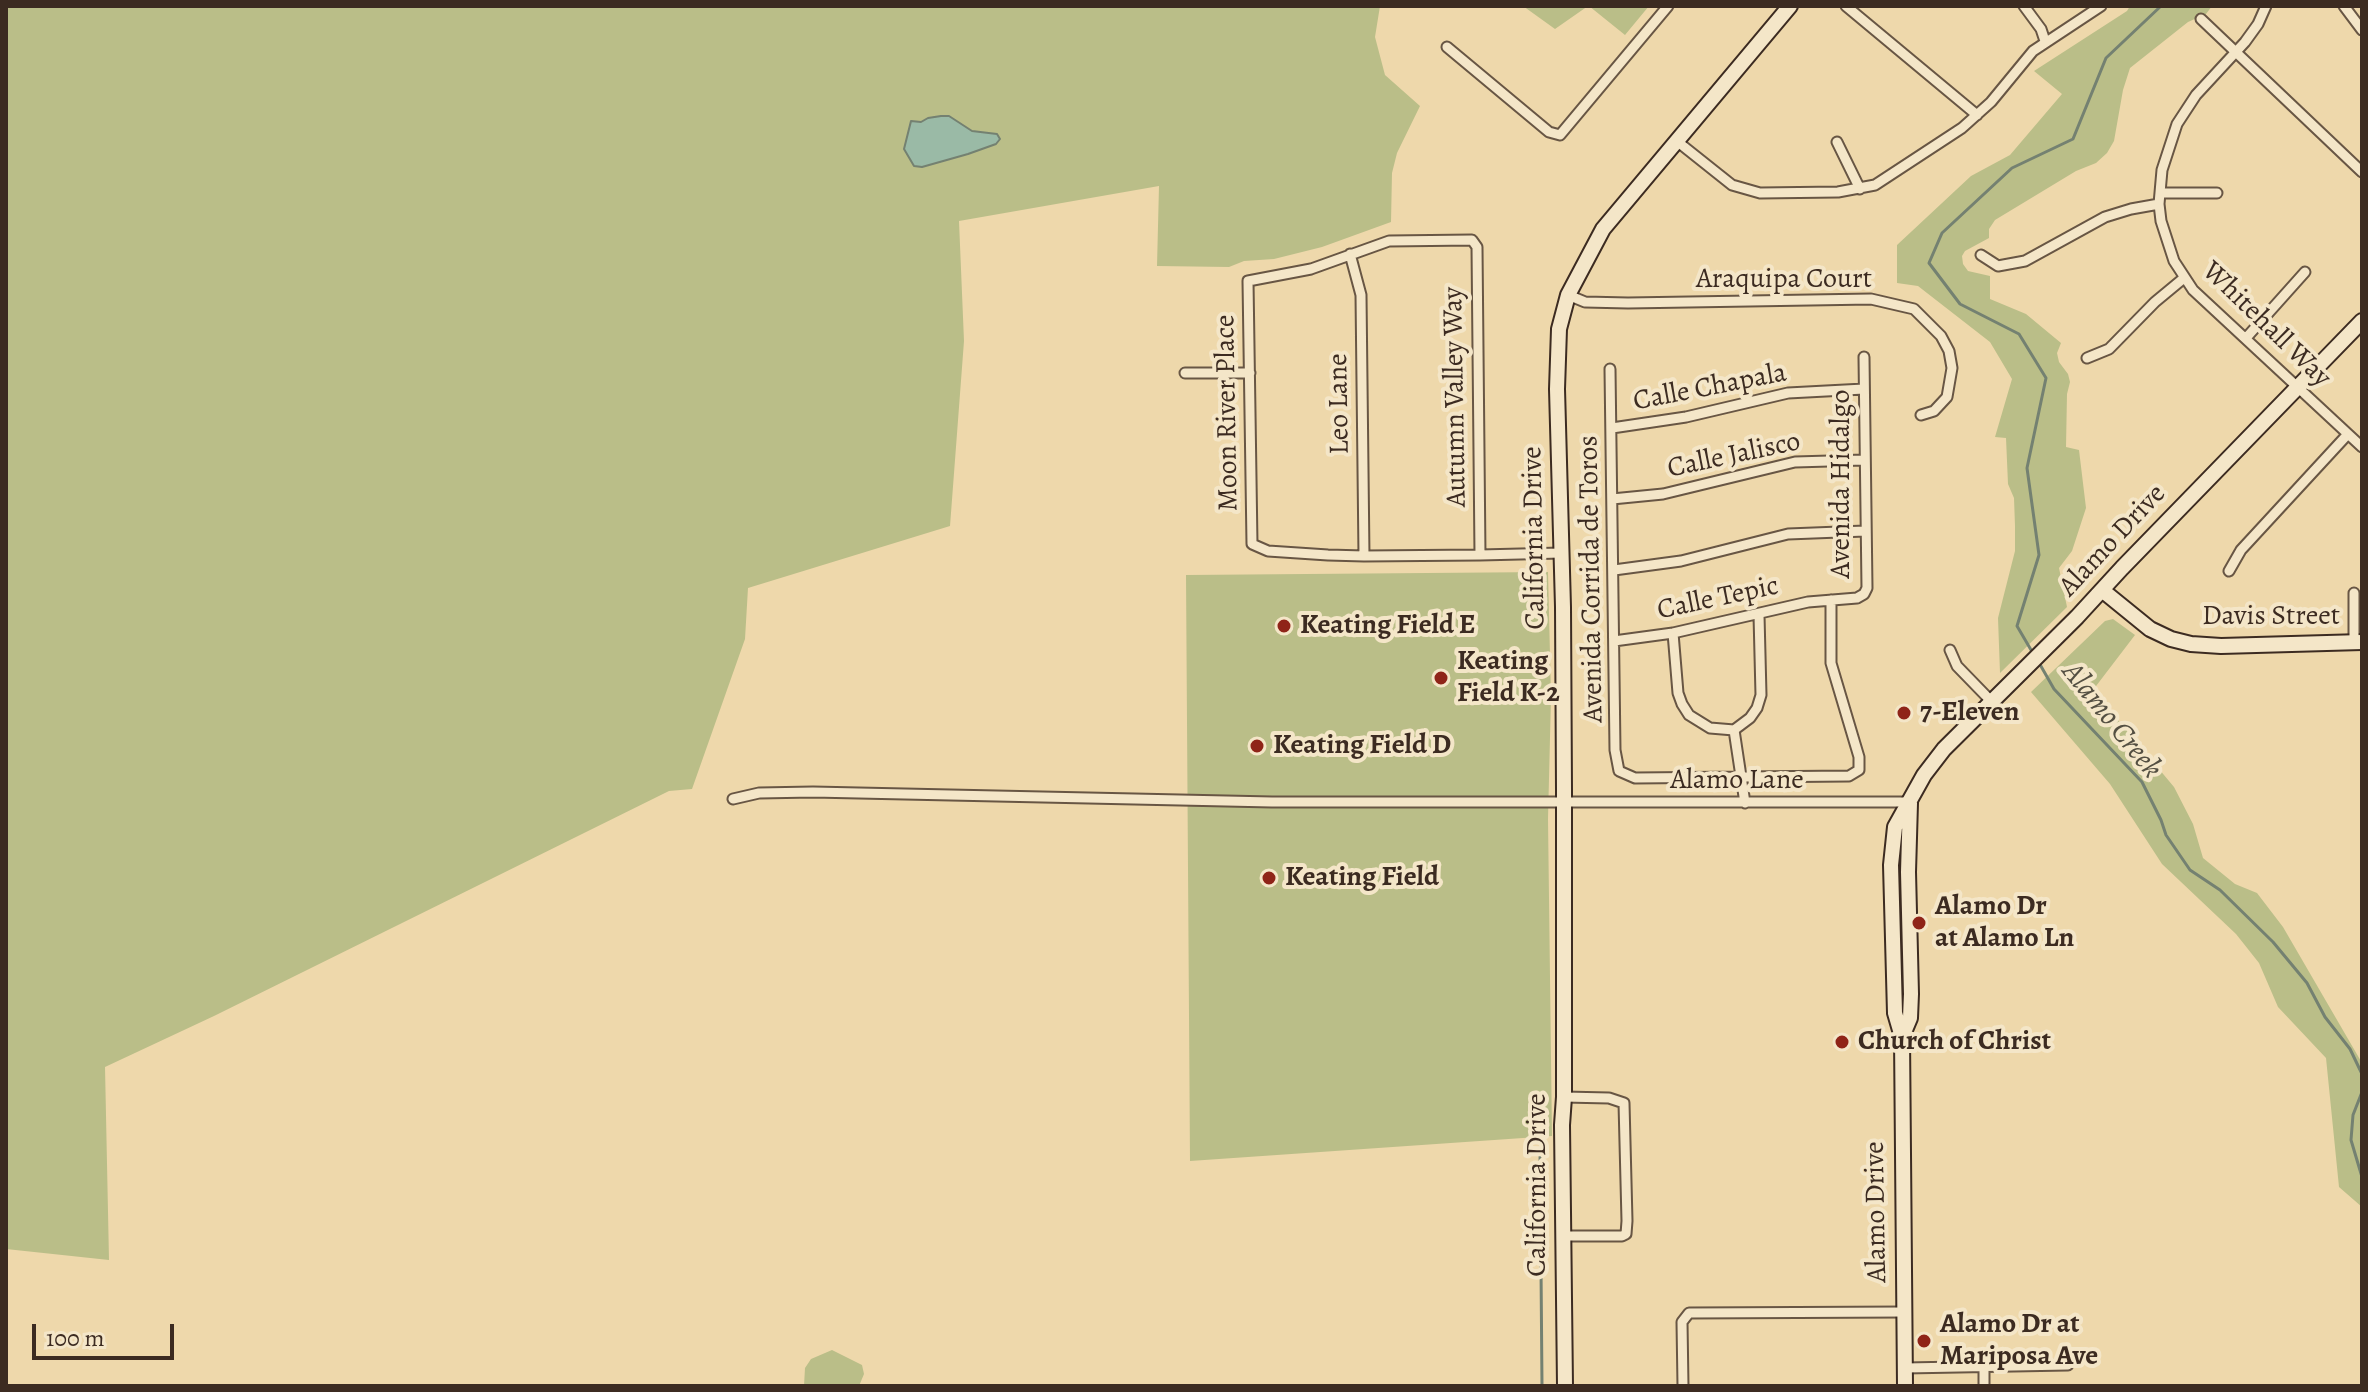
<!DOCTYPE html>
<html>
<head>
<meta charset="utf-8">
<style>
  body { margin:0 }
  #map { position:relative; width:2368px; height:1392px; overflow:hidden; background:#eed8ab; font-family:Alegreya,serif }
  canvas { display:block }
  .frame { position:absolute; inset:0; border:8px solid #3c2b21; pointer-events:none }
  .scale { position:absolute; left:32px; top:1324px; width:142px; height:36px; box-sizing:border-box; border:4px solid #3c2b21; border-top:0; padding-left:10px; font-size:24px; line-height:28px; white-space:nowrap; color:#3c2b21; -webkit-text-stroke:6px #f4e6c8; paint-order:stroke }
</style>
</head>
<body>
<div id="map">
<canvas width="2368" height="1392"></canvas>
<div class="frame"></div>
<div class="scale">100 m</div>
</div>
<script>
const c = document.querySelector('canvas').getContext('2d');
c.lineJoin = 'round';
function paint(path, color) { c.fillStyle = color; c.fill(path, 'evenodd'); }
const shape = rows => new Path2D(rows.map(r => 'M' + r).join(''));
function strokePath(path, color, width, dash) { c.strokeStyle = color; c.lineWidth = width; c.lineCap = dash ? 'butt' : 'round'; c.setLineDash(dash || []); c.stroke(path); }
function write(font, color, halo, rows, align = 'center') {
  c.font = font + ' Alegreya,serif'; c.lineWidth = 8; c.setLineDash([]); c.textBaseline = 'middle'; c.strokeStyle = halo; c.fillStyle = color; for (const [text, x, y, turn = 0] of rows) {
    c.save(); c.translate(x, y); c.rotate((+turn || 0) * Math.PI / 180); c.textAlign = isNaN(turn) ? turn : align; if (halo) c.strokeText(text, 0, 0); c.fillText(text, 0, 0); c.restore();
  }
}
paint(shape([
  [6,6,1380,6,1375,37,1385,75,1420,106,1397,153,1392,173,1391,222,1322,247,1274,259,1244,261,1229,267,1157,266,1159,186,959,221,964,341,950,526,748,588,745,639,692,789,669,791,214,1016,105,1067,109,1260,6,1249],
  [1523,6,1588,6,1555,29],
  [1589,6,1649,6,1625,35],
  [2130,6,2212,6,2206,14,2188,22,2130,68,2123,90,2114,141,2107,153,2096,163,2076,171,1995,220,1989,229,1989,238,1965,251,1962,256,1963,264,1968,271,1990,276,1990,299,2026,314,2061,343,2057,353,2059,362,2068,374,2070,382,2067,394,2066,447,2079,450,2086,508,2072,551,2059,568,2067,607,2000,673,1998,618,2015,551,2015,526,2014,498,2008,484,2006,438,1995,437,2012,379,1990,342,1918,286,1897,283,1897,245,1971,176,2010,155,2062,94,2034,71,2127,11],
  [1548,572,1551,697,1548,819,1552,1136,1190,1161,1186,575],
  [2113,619,2135,635,2093,690,2174,787,2193,824,2203,858,2235,884,2257,893,2283,927,2362,1063,2362,1207,2339,1187,2326,1058,2278,1007,2259,963,2236,934,2162,864,2110,784,2031,692,2105,621],
  [832,1350,862,1365,864,1374,859,1386,804,1386,805,1368,811,1359]
]), '#babe88');
const water = shape([
  [941,116,949,116,972,131,997,134,1000,139,996,144,968,154,922,167,914,166,904,149,911,121,921,122,928,118,941,116]
]);
paint(water, '#9abaa6');
strokePath(water, '#748171', 2);
strokePath(shape([
  [2034,655,2017,626,2039,555,2027,468,2046,378,2019,334,1960,304,1929,263,1942,233,2012,168,2073,139,2106,58,2161,6],
  [2038,661,2054,689,2142,782,2161,820,2166,835,2190,870,2220,890,2273,942,2307,983,2325,1017,2350,1049,2362,1074],
  [2362,1092,2353,1115,2351,1140,2362,1177],
  [1542,1386,1540,1150,1543,1143]
]), '#748171', 3);
const street = shape([
  [1846,6,1977,115],
  [2024,6,2041,29,2045,41],
  [2266,6,2258,24,2245,42,2196,95,2177,124,2162,170,2159,204,2161,221,2174,261,2193,290,2362,447],
  [2344,6,2362,30],
  [2201,19,2362,172],
  [1447,47,1549,132,1560,135,1668,6],
  [1678,142,1732,185,1760,193,1838,192,1875,185,1962,128,1991,102,2033,51,2101,6],
  [1837,142,1860,189],
  [2160,193,2217,193],
  [1350,254,1361,295,1364,556],
  [1981,255,1998,266,2025,261,2105,217,2131,209,2159,204],
  [1568,295,1585,302,1628,303,1871,299,1914,309,1941,336,1949,351,1952,368,1947,397,1934,411,1921,415],
  [2246,338,2305,272],
  [2087,358,2109,349,2155,302,2184,278],
  [1610,369,1615,750,1619,771,1635,778,1849,776,1859,770,1859,757,1831,663,1831,600],
  [1185,373,1250,373],
  [1612,428,1686,417,1788,393,1864,389],
  [1612,499,1663,494,1795,462,1864,460],
  [1480,555,1477,247,1472,240,1389,241,1311,269,1248,281,1252,544,1268,551,1328,555,1364,556,1480,555,1561,553],
  [1614,570,1681,561,1788,534,1865,531],
  [2229,571,2241,550,2348,434],
  [2354,593,2354,642],
  [1673,633,1678,693,1682,704,1689,715,1710,728,1734,730,1750,718,1757,708,1761,695,1759,615],
  [1614,641,1673,633,1808,602,1857,598,1864,594,1867,588,1864,357],
  [1950,650,1957,666,1991,701],
  [1734,730,1745,803],
  [733,799,759,793,813,792,1272,802,1909,802],
  [1563,1236,1622,1236,1626,1234,1627,1221,1624,1103,1609,1098,1564,1097],
  [1984,1366,1984,1386],
  [1905,1368,2068,1365],
  [1683,1386,1682,1322,1689,1313,1905,1312]
]);
const secondary = shape([
  [2102,590,2150,629,2171,639,2191,644,2221,646,2362,642],
  [1902,1037,1910,1018,1911,994,1908,872,1910,803],
  [1565,1386,1562,1125,1564,1097,1564,790,1563,607,1557,389,1559,329,1568,295,1603,229,1790,6],
  [1905,1386,1902,1037,1895,1013,1891,865,1895,827,1924,775,1944,749,2077,617,2122,568,2362,321]
]);
strokePath(street, '#685644', 13);
strokePath(secondary, '#3c2b21', 18);
strokePath(street, '#f4e6c8', 9);
strokePath(secondary, '#f4e6c8', 14);
for (const [x, y, r, color] of [
  [1284,626,8,"#8f2418"],
  [1441,678,8,"#8f2418"],
  [1904,713,8,"#8f2418"],
  [1257,746,8,"#8f2418"],
  [1269,878,8,"#8f2418"],
  [1919,923,8,"#8f2418"],
  [1842,1042,8,"#8f2418"],
  [1924,1341,8,"#8f2418"]
]) { const dot = new Path2D(); dot.arc(x, y, r, 0, 2 * Math.PI); c.fillStyle = color; c.fill(dot); strokePath(dot, '#f4e6c8', 3); }
write('28px', '#3c2b21', '#f4e6c8', [
  ["Araquipa Court",1784,280],
  ["Whitehall Way",2266,325,44],
  ["Calle Chapala",1710,388,-11],
  ["Autumn Valley Way",1456,397,-91],
  ["Leo Lane",1340,404,-91],
  ["Moon River Place",1228,413,-91],
  ["Calle Jalisco",1734,456,-12],
  ["Avenida Hidalgo",1842,484,-90],
  ["California Drive",1535,538,-91],
  ["Alamo Drive",2113,541,-47],
  ["Avenida Corrida de Toros",1592,579,-91],
  ["Calle Tepic",1718,599,-12],
  ["Davis Street",2271,617],
  ["Alamo Lane",1737,781],
  ["California Drive",1538,1185,-90],
  ["Alamo Drive",1877,1212,-91]
]);
write('bold 28px', '#3c2b21', '#f4e6c8', [
  ["Keating Field E",1300,626],
  ["Keating",1457,662],
  ["Field K-2",1457,694],
  ["7-Eleven",1920,713],
  ["Keating Field D",1273,746],
  ["Keating Field",1285,878],
  ["Alamo Dr",1935,907],
  ["at Alamo Ln",1935,939],
  ["Church of Christ",1858,1042],
  ["Alamo Dr at",1940,1325],
  ["Mariposa Ave",1940,1357]
], 'left');
write('italic 30px', '#544f42', '#f4e6c8', [
  ["Alamo Creek",2111,721,51]
]);
</script>
</body>
</html>
